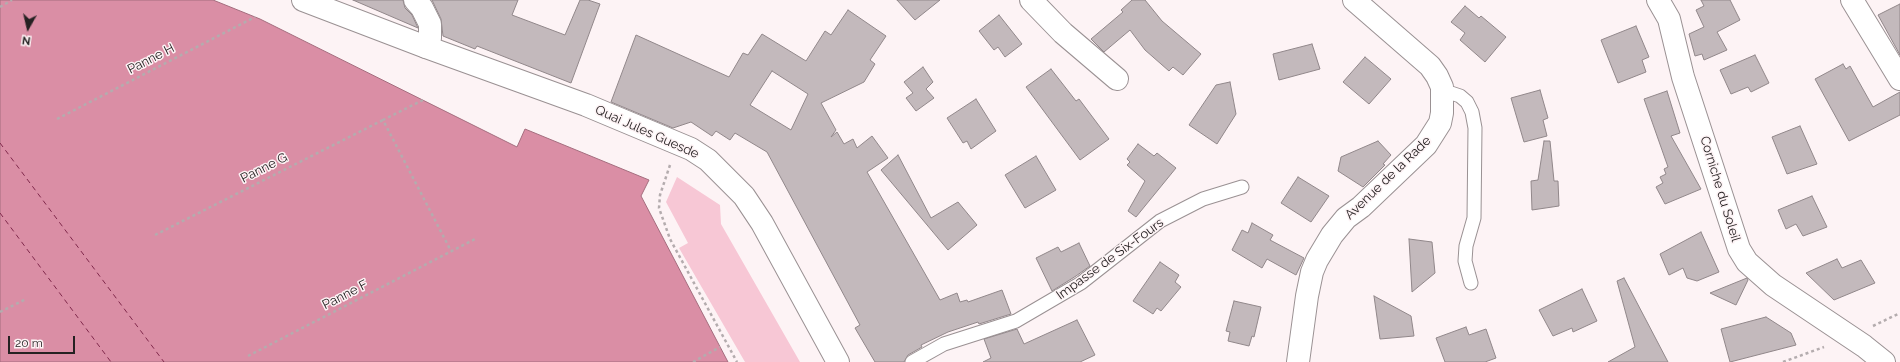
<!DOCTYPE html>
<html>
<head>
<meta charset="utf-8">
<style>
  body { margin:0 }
  #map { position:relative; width:1900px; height:362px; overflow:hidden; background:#fdf3f5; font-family:Raleway,sans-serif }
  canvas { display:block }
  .north { position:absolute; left:8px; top:8px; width:40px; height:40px; -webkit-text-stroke:3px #fdf3f5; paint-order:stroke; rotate:188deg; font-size:11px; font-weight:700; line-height:16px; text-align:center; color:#252122 }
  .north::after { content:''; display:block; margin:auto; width:14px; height:18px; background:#252122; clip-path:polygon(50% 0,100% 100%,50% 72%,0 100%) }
  .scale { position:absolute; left:8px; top:336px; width:67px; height:18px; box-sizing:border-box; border:2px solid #252122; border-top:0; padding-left:5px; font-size:12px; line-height:14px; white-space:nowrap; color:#252122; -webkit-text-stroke:3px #fdf3f5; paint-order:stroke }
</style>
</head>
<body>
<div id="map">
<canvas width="1900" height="362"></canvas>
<div class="north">N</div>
<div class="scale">20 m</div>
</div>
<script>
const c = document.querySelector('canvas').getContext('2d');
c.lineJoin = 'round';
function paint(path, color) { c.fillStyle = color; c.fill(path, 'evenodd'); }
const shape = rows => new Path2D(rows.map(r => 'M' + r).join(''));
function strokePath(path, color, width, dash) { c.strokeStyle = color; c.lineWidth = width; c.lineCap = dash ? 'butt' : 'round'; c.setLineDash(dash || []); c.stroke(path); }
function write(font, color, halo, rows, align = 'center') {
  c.font = font + ' Raleway,sans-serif'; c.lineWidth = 3; c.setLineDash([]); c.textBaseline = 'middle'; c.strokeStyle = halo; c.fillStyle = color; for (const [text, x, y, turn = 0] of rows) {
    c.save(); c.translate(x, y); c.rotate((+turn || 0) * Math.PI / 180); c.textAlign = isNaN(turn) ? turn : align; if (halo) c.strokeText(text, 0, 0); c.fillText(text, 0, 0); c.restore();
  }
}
paint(shape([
  [677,177,720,205,721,224,800,362,745,362,679,248,688,243,666,202]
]), '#f7c7d5');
const water = shape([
  [0,0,213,0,260,19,517,147,525,129,649,180,641,196,728,362,0,362,0,0]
]);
paint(water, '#da8ea5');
strokePath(water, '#a46d7e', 1);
strokePath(shape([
  [0,143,164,362],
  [0,213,111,362]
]), '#81294c', 1, [5, 4]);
const building = shape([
  [353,0,403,0,405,8,412,15,418,28,353,0],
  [432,0,518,0,512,15,565,35,580,0,588,0,600,4,571,83,477,46,475,49,443,36,441,19,432,0],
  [897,0,940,0,915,20,897,0],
  [1132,0,1145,0,1162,21,1201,54,1183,75,1173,67,1169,71,1145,50,1130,30,1104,52,1091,39,1123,12,1121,10,1132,0],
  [1701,0,1730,0,1740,20,1717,32,1727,50,1704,60,1702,54,1695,56,1689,34,1704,27,1696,10,1704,6,1701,0],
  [1900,4,1900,55,1878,15,1900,4],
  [1465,6,1479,18,1481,16,1506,37,1485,62,1460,40,1465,33,1451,22,1465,6],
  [848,10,886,36,870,60,875,64,864,82,821,103,836,130,831,137,837,132,844,144,853,139,857,148,872,136,888,158,867,172,940,300,957,293,960,302,967,300,968,302,1002,290,1011,314,979,324,978,322,948,332,921,345,922,347,908,355,904,362,875,362,855,328,860,325,767,152,735,133,730,140,716,131,712,136,691,122,673,128,611,102,636,35,729,77,743,53,748,55,762,34,806,61,825,31,831,35,848,10],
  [772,71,808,94,791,130,750,105,772,71],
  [999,15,1022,44,1005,57,998,47,994,50,979,31,999,15],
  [1636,26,1649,57,1642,60,1646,72,1618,83,1601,40,1636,26],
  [1312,44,1320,69,1279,80,1273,54,1312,44],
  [1755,55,1769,83,1751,92,1748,87,1731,94,1720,70,1755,55],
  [1365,57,1391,79,1369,104,1343,82,1365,57],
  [1843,64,1846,69,1850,66,1873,107,1900,92,1900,115,1849,141,1815,79,1843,64],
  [923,67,933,82,926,89,934,98,916,111,906,98,913,93,904,82,923,67],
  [1051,69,1076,101,1079,99,1109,139,1080,160,1026,87,1051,69],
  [1230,82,1236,114,1217,144,1189,125,1216,85,1230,82],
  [1540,90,1548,118,1543,120,1547,136,1524,142,1511,98,1540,90],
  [1667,91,1680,133,1671,136,1701,189,1665,204,1656,187,1663,183,1660,177,1666,174,1664,169,1668,167,1644,99,1667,91],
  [976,99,996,131,971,149,967,141,963,143,947,118,976,99],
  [1800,126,1817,164,1787,174,1772,137,1800,126],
  [1378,141,1391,155,1383,164,1385,165,1363,187,1338,171,1341,157,1378,141],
  [1544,141,1550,141,1554,181,1558,181,1559,206,1532,210,1531,181,1538,180,1544,141],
  [1138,144,1154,156,1157,153,1176,168,1136,217,1128,211,1145,181,1127,165,1130,162,1127,159,1138,144],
  [898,155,931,218,958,202,977,225,948,250,881,170,898,155],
  [1036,156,1056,190,1025,208,1005,175,1036,156],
  [1298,177,1329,196,1311,222,1281,203,1298,177],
  [1812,196,1827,227,1803,236,1796,224,1786,229,1778,210,1812,196],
  [1252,223,1273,235,1270,240,1304,258,1296,275,1267,259,1262,268,1232,250,1242,230,1248,233,1252,223],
  [1701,232,1719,272,1697,281,1687,278,1683,268,1669,275,1660,254,1701,232],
  [1409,239,1432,242,1435,273,1412,292,1409,239],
  [1079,243,1090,266,1076,276,1052,291,1036,258,1058,247,1061,252,1079,243],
  [1837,259,1842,268,1861,260,1875,283,1834,300,1806,273,1837,259],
  [1160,262,1179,275,1175,282,1181,287,1161,311,1157,308,1153,314,1133,301,1160,262],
  [1624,278,1668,362,1608,362,1635,347,1617,281,1624,278],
  [1747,278,1748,280,1736,305,1710,293,1747,278],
  [1582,289,1597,321,1573,332,1572,328,1553,336,1539,310,1582,289],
  [1374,296,1411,316,1414,336,1380,339,1374,296],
  [1234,301,1261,307,1254,337,1252,336,1249,346,1228,341,1230,332,1226,331,1234,301],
  [1766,317,1791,333,1796,345,1730,362,1721,329,1766,317],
  [1077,320,1095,355,1080,362,983,362,991,358,984,339,1017,329,1024,344,1077,320],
  [1466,327,1469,335,1486,329,1496,358,1485,362,1445,362,1436,338,1466,327]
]);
paint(building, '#c3b9bc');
strokePath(building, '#91878a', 1);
const lane = shape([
  [1442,90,1460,96,1467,102,1472,112,1475,128,1474,218,1466,246,1465,261,1471,283],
  [912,362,944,344,1016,321,1081,283,1160,221,1203,199,1242,187]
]);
const street = shape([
  [415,0,422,8,430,24,430,38,426,47],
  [1031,0,1063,33,1117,79],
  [1658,0,1669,19,1683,77,1739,249,1747,262,1773,285,1864,346,1884,362],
  [1852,0,1900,79],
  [1298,362,1307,296,1312,272,1317,260,1332,235,1346,218,1361,207,1426,145,1440,123,1442,113,1442,87,1437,76,1430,66,1354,0]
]);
const secondary = shape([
  [303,0,426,47,586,105,691,149,708,160,744,196,762,223,838,362]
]);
strokePath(lane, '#9a9193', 15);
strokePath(street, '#9a9193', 24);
strokePath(secondary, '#9a9193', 24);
strokePath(shape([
  [0,7,12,0],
  [423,100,383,120,451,251],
  [57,119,255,17],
  [670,165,660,195,659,208,670,239,737,362],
  [155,235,383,120],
  [0,312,26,299],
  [1873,326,1900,313],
  [248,356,475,239],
  [693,362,720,347],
  [1783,362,1824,347]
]), '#b4acae', 2.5, [3, 3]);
strokePath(lane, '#fff', 13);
strokePath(street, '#fff', 22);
strokePath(secondary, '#fff', 22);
write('13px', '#252122', '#fdf3f5', [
  ["Panne H",151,59,-27],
  ["Quai Jules Guesde",647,132,24],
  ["Panne G",264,168,-27],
  ["Avenue de la Rade",1388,178,-44],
  ["Corniche du Soleil",1720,189,73],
  ["Impasse de Six-Fours",1110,259,-36],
  ["Panne F",345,295,-27]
]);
</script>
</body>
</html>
